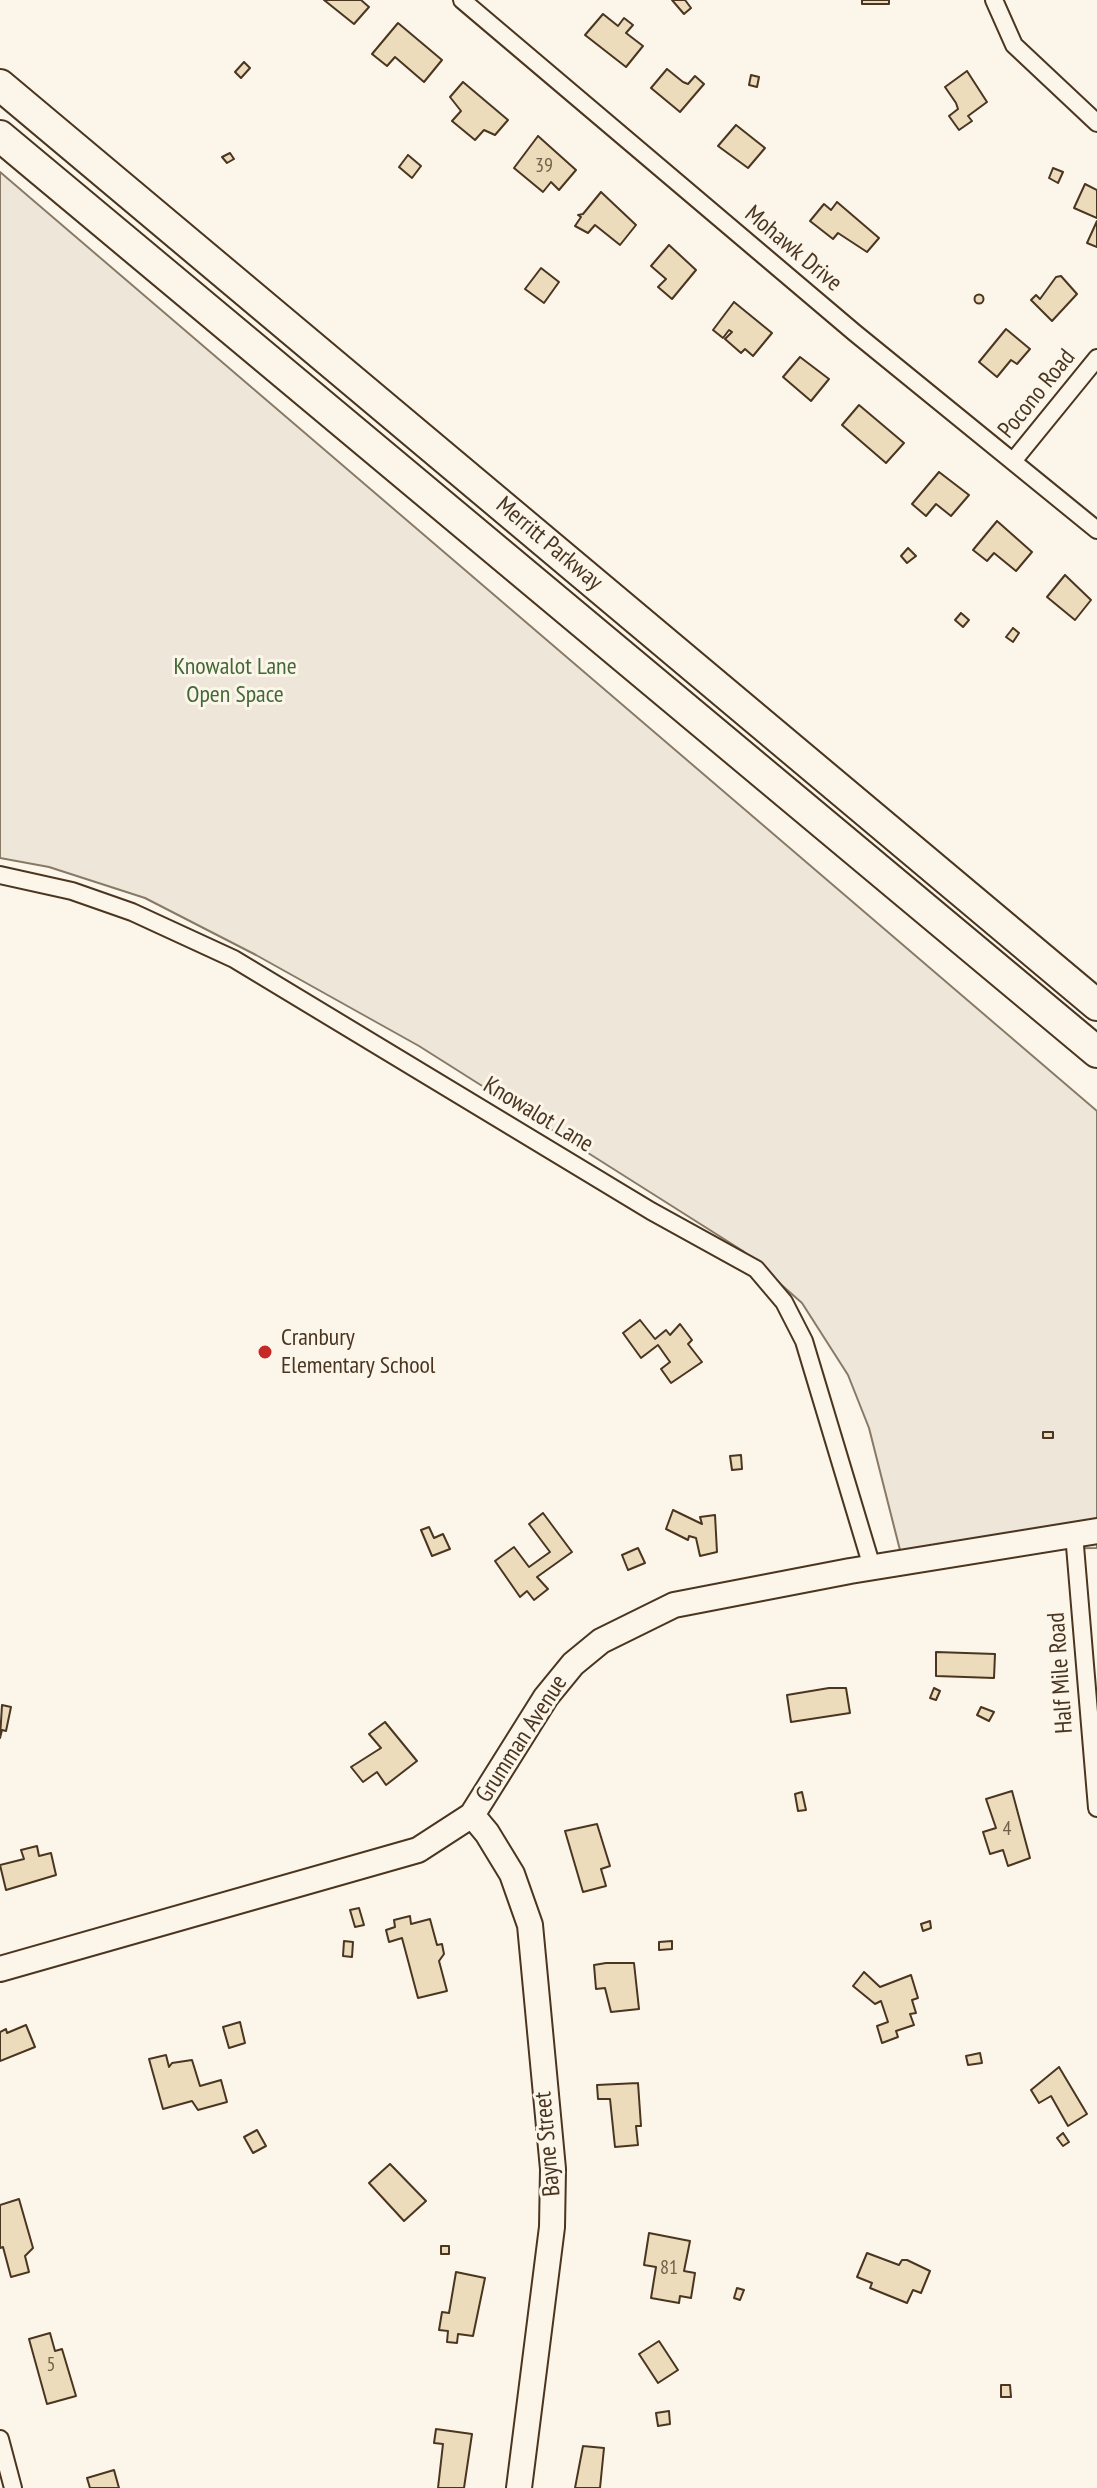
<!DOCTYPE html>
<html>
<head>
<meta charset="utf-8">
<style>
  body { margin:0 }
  canvas { display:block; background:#fbf6e9 }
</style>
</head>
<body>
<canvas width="1097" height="2488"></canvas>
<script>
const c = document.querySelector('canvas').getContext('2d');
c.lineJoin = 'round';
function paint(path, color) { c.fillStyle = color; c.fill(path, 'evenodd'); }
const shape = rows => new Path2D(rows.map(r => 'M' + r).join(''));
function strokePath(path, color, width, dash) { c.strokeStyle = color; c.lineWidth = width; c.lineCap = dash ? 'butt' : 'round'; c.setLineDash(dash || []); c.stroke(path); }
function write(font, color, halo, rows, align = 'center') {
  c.font = font + ' "PT Sans Narrow",sans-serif'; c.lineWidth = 6; c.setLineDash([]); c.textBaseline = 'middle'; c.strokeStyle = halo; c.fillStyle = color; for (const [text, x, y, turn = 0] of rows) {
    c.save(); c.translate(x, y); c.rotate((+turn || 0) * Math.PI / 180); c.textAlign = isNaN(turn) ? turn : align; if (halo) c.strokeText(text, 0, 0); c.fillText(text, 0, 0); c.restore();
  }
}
const green = shape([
  [0,172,1097,1111,1097,1548,1018,1549,903,1562,869,1428,848,1375,802,1303,743,1251,419,1046,256,955,145,898,49,867,0,858,0,172]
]);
paint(green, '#ede6d9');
strokePath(green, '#887966', 2);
const building = shape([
  [324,0,361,0,369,7,354,24,324,0],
  [672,0,685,0,691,8,684,14,672,0],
  [862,0,889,0,889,4,862,4,862,0],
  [603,14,618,26,624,18,633,25,626,33,643,46,626,67,585,35,603,14],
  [398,23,442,60,424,82,395,57,387,66,372,54,398,23],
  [244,62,250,68,241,78,235,72,244,62],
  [667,69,683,82,688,84,695,76,704,84,680,112,651,88,667,69],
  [967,71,987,102,968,116,972,121,959,130,949,116,958,109,956,103,945,87,967,71],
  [751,75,759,77,757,87,749,85,751,75],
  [463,82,508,120,495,135,484,130,475,140,452,121,461,111,450,97,463,82],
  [736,125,765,148,748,168,718,146,736,125],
  [538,136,576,170,559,190,551,182,543,192,514,168,538,136],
  [230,153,234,159,227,163,222,157,230,153],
  [408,155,421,166,412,178,399,167,408,155],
  [1053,168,1063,172,1058,183,1049,178,1053,168],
  [1085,184,1097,190,1097,218,1074,208,1085,184],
  [601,192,636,225,620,245,595,225,588,233,575,226,581,217,578,215,583,214,601,192],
  [837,202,879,238,867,252,838,233,833,239,810,221,824,204,831,210,837,202],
  [1097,221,1097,247,1087,243,1097,221],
  [669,245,696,270,672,299,658,287,666,279,651,266,669,245],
  [541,268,559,282,544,303,525,289,541,268],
  [1061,276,1077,294,1052,321,1031,300,1036,295,1040,299,1056,277,1061,276],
  '974.5 299a4.5 4.5 0 1 1 9 0a4.5 4.5 0 1 1-9 0Z',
  [734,302,772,333,753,356,745,349,741,353,725,339,732,332,729,330,723,338,713,330,734,302],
  [1006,329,1030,349,1017,364,1011,360,997,377,979,362,1006,329],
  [800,357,829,379,811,401,783,377,800,357],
  [859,405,904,443,886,463,842,425,859,405],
  [939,472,969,495,951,516,936,504,926,516,912,504,939,472],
  [997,521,1032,552,1016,571,994,553,987,561,973,550,997,521],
  [908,548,916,556,907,563,901,556,908,548],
  [1065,575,1091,600,1075,620,1047,597,1065,575],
  [961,613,969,620,963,627,955,620,961,613],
  [1013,628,1019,633,1013,642,1006,637,1013,628],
  [640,1320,655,1339,666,1330,670,1335,680,1324,692,1340,688,1344,702,1362,671,1383,661,1369,670,1362,658,1345,641,1358,623,1333,640,1320],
  [1043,1432,1053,1432,1053,1438,1043,1438,1043,1432],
  [741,1455,742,1469,732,1470,730,1456,741,1455],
  [673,1510,702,1524,700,1517,715,1515,717,1552,700,1556,696,1538,689,1536,688,1540,666,1529,673,1510],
  [543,1513,572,1552,537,1577,548,1589,534,1600,527,1591,520,1597,495,1561,514,1547,529,1567,550,1552,529,1524,543,1513],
  [429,1527,434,1538,443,1534,450,1549,432,1556,421,1530,429,1527],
  [638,1548,645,1563,628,1570,622,1555,638,1548],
  [936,1652,995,1654,994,1678,936,1676,936,1652],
  [829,1688,846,1688,850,1713,791,1722,787,1695,829,1688],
  [934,1688,940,1691,936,1700,930,1698,934,1688],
  [2,1705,11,1707,6,1731,2,1730,0,1738,2,1705],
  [981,1707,994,1712,989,1721,977,1715,981,1707],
  [385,1722,417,1761,386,1785,377,1772,363,1782,351,1767,381,1748,369,1734,385,1722],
  [1012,1791,1030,1858,1008,1866,1003,1850,990,1854,983,1832,996,1828,986,1799,1012,1791],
  [802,1792,806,1810,798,1811,795,1794,802,1792],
  [597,1824,610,1866,601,1869,606,1886,583,1892,565,1831,597,1824],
  [37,1846,39,1856,51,1853,56,1875,6,1890,0,1865,24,1859,21,1850,37,1846],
  [359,1908,364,1925,355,1927,350,1910,359,1908],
  [410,1916,411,1924,430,1919,437,1945,442,1944,444,1954,439,1961,447,1991,418,1998,402,1938,389,1942,386,1930,395,1927,394,1920,410,1916],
  [930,1921,931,1928,923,1931,921,1924,930,1921],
  [344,1941,353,1942,352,1957,343,1956,344,1941],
  [672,1941,672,1949,659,1950,659,1942,672,1941],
  [606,1963,634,1963,639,2009,611,2012,605,1988,596,1989,594,1965,606,1963],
  [864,1972,880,1987,911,1975,918,1998,912,2000,916,2013,910,2014,914,2025,896,2031,898,2037,882,2043,877,2026,888,2022,881,2001,875,2004,853,1986,864,1972],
  [240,2022,245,2043,229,2048,223,2027,240,2022],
  [26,2025,35,2047,0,2061,0,2032,6,2029,7,2033,26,2025],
  [980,2053,982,2063,968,2065,966,2056,980,2053],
  [166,2055,169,2067,172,2063,192,2060,200,2086,221,2080,227,2102,198,2110,192,2101,163,2109,149,2059,166,2055],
  [1059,2067,1087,2114,1068,2126,1051,2096,1039,2103,1031,2090,1059,2067],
  [638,2083,641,2126,636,2126,638,2145,615,2147,610,2099,598,2099,597,2085,638,2083],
  [257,2130,266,2146,253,2153,244,2137,257,2130],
  [1063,2133,1069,2142,1063,2146,1057,2138,1063,2133],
  [390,2164,426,2201,404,2221,369,2183,390,2164],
  [19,2199,33,2248,25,2256,29,2272,11,2277,3,2247,0,2248,0,2205,19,2199],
  [649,2233,690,2241,684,2271,695,2273,691,2298,680,2296,679,2303,651,2298,656,2267,644,2265,649,2233],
  [441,2246,449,2246,449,2254,441,2254,441,2246],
  [867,2253,899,2265,902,2260,907,2260,930,2271,921,2293,913,2290,907,2303,870,2288,872,2283,857,2277,867,2253],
  [456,2272,485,2278,473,2336,458,2334,457,2343,447,2342,448,2331,439,2330,442,2312,449,2313,456,2272],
  [737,2288,744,2290,740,2300,734,2298,737,2288],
  [50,2333,55,2351,62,2349,76,2396,47,2404,29,2339,50,2333],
  [659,2341,678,2370,658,2383,639,2354,659,2341],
  [1001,2385,1010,2385,1011,2397,1001,2397,1001,2385],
  [669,2411,670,2424,658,2426,656,2413,669,2411],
  [436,2429,472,2434,464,2488,438,2488,443,2444,434,2443,436,2429],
  [583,2446,604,2448,600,2488,575,2488,583,2446],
  [114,2470,119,2488,90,2488,87,2478,114,2470]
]);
paint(building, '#ecdcbc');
strokePath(building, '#4a3520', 2);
const street = shape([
  [462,0,855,333,1097,530],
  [994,0,1014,45,1097,123],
  [1014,460,1097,358],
  [0,875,72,891,132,912,234,959,651,1211,756,1269,784,1302,804,1341,872,1567],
  [1074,1534,1097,1808],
  [0,2439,13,2488]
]);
const secondary = shape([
  [472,1815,487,1833,512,1874,530,1925,553,2169,552,2227,519,2488],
  [0,1969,418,1850,472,1815,546,1697,573,1664,601,1641,674,1605,850,1571,1097,1531]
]);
const highway = shape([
  [0,85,1097,1005],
  [0,136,1097,1052]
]);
strokePath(street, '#4a3520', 20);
strokePath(secondary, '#4a3520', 28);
strokePath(highway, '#4a3520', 34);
strokePath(street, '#fbf6e9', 16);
strokePath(secondary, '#fbf6e9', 24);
strokePath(highway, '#fbf6e9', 30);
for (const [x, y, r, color] of [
  [265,1352,8,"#c62828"]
]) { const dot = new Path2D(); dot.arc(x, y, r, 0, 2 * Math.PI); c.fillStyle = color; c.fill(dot); strokePath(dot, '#fbf6e9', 3); }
write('20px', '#725f47', null, [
  ["39",544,166],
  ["4",1007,1829],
  ["81",669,2268],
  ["5",51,2365]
]);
write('24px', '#4a3520', '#fbf6e9', [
  ["Mohawk Drive",793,249,40],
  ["Pocono Road",1037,394,-51],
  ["Merritt Parkway",549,544,40],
  ["Knowalot Lane",538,1115,31],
  ["Half Mile Road",1061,1673,-94],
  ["Grumman Avenue",522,1739,-57],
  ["Bayne Street",548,2144,-95]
]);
write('24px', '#436837', '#fbf6e9', [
  ["Knowalot Lane",235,667],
  ["Open Space",235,695]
]);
write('24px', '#4a3520', '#fbf6e9', [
  ["Cranbury",281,1338],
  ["Elementary School",281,1366]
], 'left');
</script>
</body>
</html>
